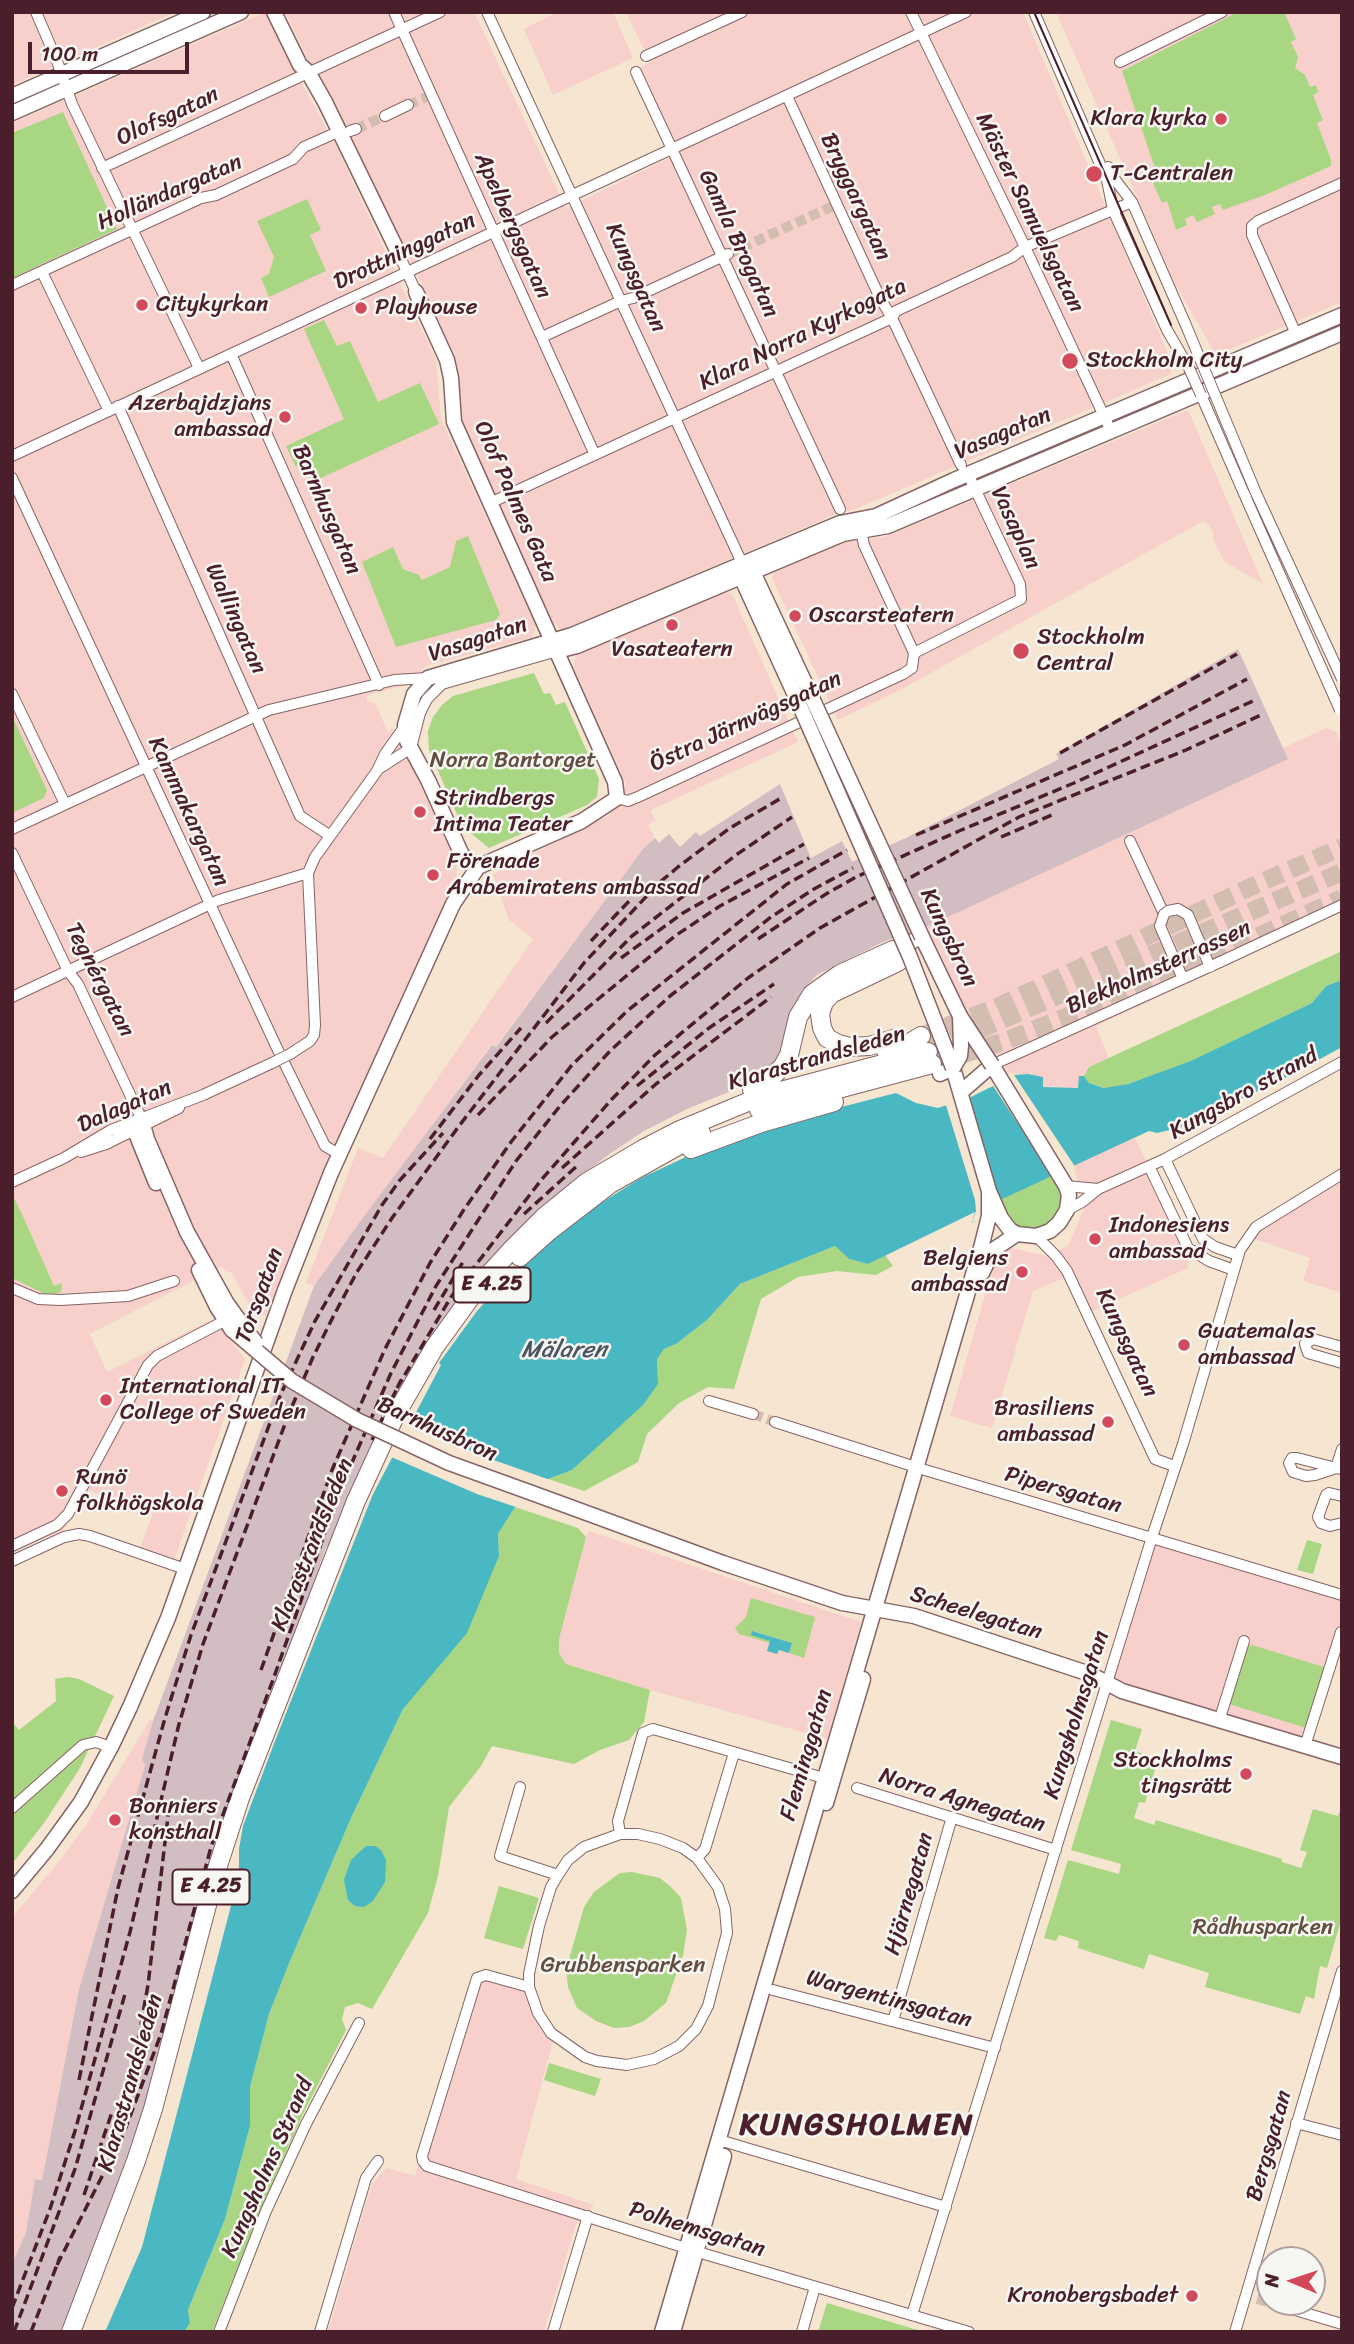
<!DOCTYPE html>
<html>
<head>
<meta charset="utf-8">
<style>
  body { margin:0 }
  #map { position:relative; width:1354px; height:2344px; overflow:hidden; background:#f5e5d1; font-family:Sriracha,sans-serif }
  canvas { display:block }
  .frame { position:absolute; inset:0; border:14px solid #4a1f2b; pointer-events:none }
  .north { position:absolute; left:1256px; top:2246px; width:70px; height:70px; box-sizing:border-box; background:#f6f6f2; border:2px solid #b1a0a2; border-radius:50%; rotate:272deg; font-size:19px; font-weight:700; line-height:28px; text-align:center; color:#4a1f2b }
  .north::after { content:''; display:block; margin:auto; width:24px; height:32px; background:#d1495b; clip-path:polygon(50% 0,100% 100%,50% 72%,0 100%) }
  .scale { position:absolute; left:28px; top:42px; width:161px; height:32px; box-sizing:border-box; border:4px solid #4a1f2b; border-top:0; padding-left:9px; font-size:21px; line-height:24px; white-space:nowrap; color:#4a1f2b; -webkit-text-stroke:5px #f6f6f2; paint-order:stroke }
</style>
</head>
<body>
<div id="map">
<canvas width="1354" height="2344"></canvas>
<div class="frame"></div>
<div class="north">N</div>
<div class="scale">100 m</div>
</div>
<script>
const c = document.querySelector('canvas').getContext('2d');
c.lineJoin = 'round';
function paint(path, color) { c.fillStyle = color; c.fill(path, 'evenodd'); }
const shape = rows => new Path2D(rows.map(r => 'M' + r).join(''));
function strokePath(path, color, width, dash) { c.strokeStyle = color; c.lineWidth = width; c.lineCap = dash ? 'butt' : 'round'; c.setLineDash(dash || []); c.stroke(path); }
function write(font, color, halo, rows, align = 'center') {
  c.font = font + ' Sriracha,sans-serif'; c.lineWidth = 5; c.setLineDash([]); c.textBaseline = 'middle'; c.strokeStyle = halo; c.fillStyle = color; for (const [text, x, y, turn = 0] of rows) {
    c.save(); c.translate(x, y); c.rotate((+turn || 0) * Math.PI / 180); c.textAlign = isNaN(turn) ? turn : align; if (halo) c.strokeText(text, 0, 0); c.fillText(text, 0, 0); c.restore();
  }
}
paint(shape([
  [12,12,175,12,12,85],
  [266,12,269,12,295,71,337,148,436,360,441,419,536,626,532,637,426,666,407,685,367,695,367,701,375,703,378,709,388,733,392,728,415,767,456,855,457,875,265,1316,252,1311,232,1273,225,1271,222,1266,90,1334,107,1372,213,1319,245,1359,173,1563,139,1551,153,1513,88,1490,63,1530,12,1553,12,813,44,798,47,790,12,716,12,123],
  [285,12,474,12,566,208,680,153,641,67,650,62,626,12,1023,12,1171,361,1171,374,851,511,841,512,562,630,551,621,458,417,458,382,454,354,405,249,309,72,308,60],
  [557,12,613,12,633,58,553,95,524,29],
  [1056,12,1342,12,1342,302,1216,355,1174,282],
  [1188,410,1263,584,1224,561,1213,539,1214,534,1208,524,1203,521,902,689,838,720,772,578,774,573,846,541,884,537],
  [726,591,732,594,798,742,651,810,655,821,648,825,655,838,643,849,495,1047,491,1045,314,1286,306,1283,358,1148,383,1158,533,939,509,920,493,874,609,815,626,784,573,666,576,655],
  [1326,728,1336,732,1342,746,1342,912,1096,1026,1109,1059,1089,1067,1084,1076,1080,1076,1079,1088,1043,1087,1028,1074,1006,1074,984,1047,927,926,1287,759,1283,748],
  [1135,1138,1188,1248,1188,1268,1086,1314,1069,1276,1033,1291,992,1428,950,1416,996,1257,1010,1248,1048,1256,1068,1246,1085,1206,1073,1165],
  [1342,1173,1342,1293,1303,1281,1310,1258,1247,1236],
  [589,1531,861,1622,828,1739,650,1690,566,1664,559,1653,559,1639,586,1537],
  [1152,1538,1342,1595,1342,1626,1305,1746,1107,1686],
  [150,1720,153,1721,143,1759,145,1765,79,1989,42,2180,35,2179,26,2232,12,2264,12,1917,58,1863,86,1825],
  [487,1976,529,1988,554,2037,516,2179,594,2205,576,2224,544,2332,328,2332,372,2183,387,2168,415,2176,474,1985]
]), '#f7d0cb');
paint(shape([
  [1238,649,1288,759,933,924,883,942,817,975,804,988,793,1009,783,1053,763,1078,687,1109,644,1131,611,1153,565,1188,531,1219,497,1252,451,1311,333,1549,326,1547,280,1681,152,2100,63,2332,12,2332,12,2264,26,2232,35,2179,42,2180,79,1989,145,1765,142,1759,153,1721,314,1286,362,1219,492,1045,496,1047,643,849,655,838,659,843,669,834,680,847,696,832,700,836,780,784,811,858,842,841,852,862,908,837,1059,759,1056,754]
]), '#d2bec2');
paint(shape([
  [1238,12,1284,12,1296,39,1291,42,1298,57,1295,68,1305,75,1310,87,1316,85,1318,92,1313,95,1323,120,1317,123,1331,160,1331,166,1265,195,1223,210,1220,204,1212,207,1215,214,1197,222,1193,215,1185,219,1187,225,1176,230,1167,201,1162,203,1153,183,1159,180,1122,71],
  [63,112,117,229,12,278,12,133],
  [307,199,321,230,310,235,326,271,269,297,261,278,269,274,274,257,257,221],
  [324,320,337,346,350,341,378,402,420,383,439,424,312,482,305,463,296,467,286,446,344,419,304,329],
  [468,536,500,614,496,620,396,647,362,562,393,547,403,569,419,575,422,580,450,567,456,541],
  [534,673,544,694,550,693,556,705,565,702,599,779,597,797,587,805,489,848,462,826,429,750,428,731,433,717,442,705,453,696],
  [12,716,47,790,44,798,12,813],
  [1342,951,1342,980,1326,986,1312,1003,1191,1062,1128,1084,1105,1088,1089,1083,1084,1076,1089,1067],
  [1052,1175,1062,1196,1061,1207,1055,1219,1045,1226,1033,1230,1020,1228,1010,1222,999,1200],
  [12,1198,14,1198,21,1212,54,1286,62,1283,61,1292,55,1294,43,1293,12,1278],
  [835,1246,849,1259,868,1264,885,1255,893,1266,876,1275,837,1271,798,1277,761,1299,734,1389,708,1387,679,1403,647,1434,638,1462,584,1491,548,1479,572,1470,658,1384,657,1359,664,1349,676,1344,707,1320,740,1284],
  [515,1507,578,1528,586,1537,559,1639,559,1653,566,1664,650,1690,644,1722,629,1740,600,1750,574,1764,492,1746,481,1766,449,1807,438,1876,428,1913,372,2009,358,2003,345,2007,342,2019,346,2030,304,2112,262,2206,212,2332,184,2332,190,2323,188,2310,225,2219,250,2126,250,2087,269,2014,290,1961,351,1818,403,1709,499,1556,498,1534],
  [1307,1540,1322,1544,1313,1574,1297,1570],
  [751,1598,815,1617,804,1658,789,1653,792,1643,753,1631,770,1641,770,1643,739,1634,735,1628,746,1617],
  [1252,1645,1324,1667,1306,1728,1229,1704,1245,1648],
  [68,1677,79,1679,114,1696,80,1768,44,1823,12,1864,12,1722,19,1730,56,1701,55,1679],
  [1111,1720,1142,1729,1135,1751,1158,1759,1145,1803,1139,1802,1134,1818,1154,1825,1156,1820,1282,1859,1282,1862,1301,1868,1307,1852,1300,1850,1313,1809,1338,1816,1342,1805,1342,1917,1327,1968,1320,1966,1314,1999,1306,1996,1300,2014,1205,1987,1209,1973,1149,1954,1144,1969,1078,1948,1079,1941,1059,1935,1056,1941,1044,1938,1068,1860,1119,1874,1121,1864,1071,1850],
  [632,1872,660,1878,671,1887,681,1898,687,1930,683,1955,666,2003,644,2021,629,2027,614,2028,596,2021,577,2008,568,1987,566,1970,584,1907,594,1892,620,1873],
  [499,1886,539,1898,523,1949,484,1938],
  [549,2063,601,2079,595,2096,544,2080],
  [827,2303,911,2328,924,2332,818,2332]
]), '#a8d683');
paint(shape([
  [1342,980,1342,1047,1289,1076,1182,1127,1157,1133,1149,1131,1000,1200,1003,1211,972,1223,975,1212,868,1264,849,1259,835,1246,740,1284,707,1320,676,1344,664,1349,657,1359,658,1384,643,1405,572,1470,548,1479,515,1507,498,1534,499,1556,467,1633,403,1709,351,1818,290,1961,269,2014,250,2087,250,2126,225,2219,188,2310,190,2323,184,2332,105,2332,142,2247,239,1875,239,1849,243,1826,275,1741,373,1494,441,1365,439,1363,477,1311,508,1277,542,1245,580,1216,641,1178,688,1156,818,1113,896,1093,916,1103,938,1108,969,1098,1014,1075,1028,1074,1043,1077,1043,1087,1078,1088,1079,1076,1084,1076,1089,1083,1104,1088,1128,1084,1191,1061,1312,1003,1326,986],
  [752,1631,792,1643,789,1653,779,1650,777,1654,767,1651,770,1641,751,1635],
  [366,1846,375,1846,381,1850,386,1860,385,1882,373,1901,364,1907,355,1906,348,1900,344,1880,351,1860]
]), '#4ab8c3');
paint(shape([
  [1012,1072,1076,1168,1054,1178,993,1086,969,1097,1003,1211,972,1223,976,1211,975,1200,945,1102,967,1094],
  [406,1423,488,1458,553,1481,519,1508,477,1494,389,1456]
]), '#f5e5d1');
strokePath(shape([
  [408,105,427,97],
  [356,129,385,116],
  [728,254,833,206],
  [753,1414,775,1422],
  [1257,2299,1285,2307]
]), '#d3bdb0', 10, [10, 5]);
strokePath(shape([
  [921,1036,995,1008,1255,885,1342,847],
  [928,1052,1342,872],
  [932,1064,1005,1041,1180,972,1342,898]
]), '#d3bdb0', 18, [18, 9]);
const street = shape([
  [36,12,57,61,72,104,199,368],
  [394,12,595,455],
  [487,12,742,563],
  [911,12,1025,247,1111,431],
  [1034,12,1107,180,1113,210,1167,330],
  [646,56,742,12],
  [1120,62,1222,12],
  [636,72,840,509],
  [787,96,880,298,892,318,961,465],
  [385,116,408,105],
  [350,131,356,129],
  [1108,167,1113,177,1132,202,1185,323],
  [102,168,440,12],
  [397,250,416,292],
  [42,272,109,411],
  [12,285,201,198,216,195,293,159,304,147,340,131],
  [1296,334,1252,235,1252,226,1258,221,1342,183],
  [542,337,621,301,633,298,728,254],
  [231,354,379,685],
  [1201,395,1246,498,1256,493],
  [118,406,300,816,329,835],
  [12,456,966,12],
  [12,478,276,1046,325,1146,339,1154],
  [490,503,892,318,896,311,1012,257,1025,247,1132,202],
  [861,531,864,545,914,653],
  [914,653,1021,599,1020,584,968,474],
  [12,694,65,804],
  [380,768,411,748,420,713,427,699,442,684,557,651],
  [617,798,628,801,640,796,903,674,912,668,914,653],
  [12,829,269,710,394,680,428,678],
  [1130,841,1164,914],
  [12,853,68,971,78,984,141,1118],
  [1220,962,1342,905],
  [12,997,219,900,308,873],
  [290,1054,310,1041,314,1035,315,1025,308,873,315,857,377,771,385,754,405,726],
  [992,1065,1138,999],
  [81,1152,106,1144,179,1108],
  [1165,1159,1203,1239,1215,1247,1238,1255],
  [1149,1166,1188,1248,1209,1261,1234,1270],
  [12,1182,64,1158,111,1130,203,1095,272,1063],
  [1066,1186,1098,1189,1082,1202,1067,1210],
  [1098,1189,1165,1159,1342,1062],
  [1036,1236,1056,1256,1067,1271,1155,1459,1174,1466],
  [12,1288,38,1299,61,1300,128,1296,174,1281],
  [1342,1347,1313,1339,1305,1344,1308,1353,1342,1363],
  [709,1401,753,1414],
  [775,1422,925,1470,1342,1595],
  [1336,1468,1315,1475,1306,1476,1293,1472,1289,1463,1292,1458,1297,1458,1336,1468,1342,1469],
  [1336,1468,1342,1449],
  [1342,1496,1329,1493,1326,1495,1318,1517,1321,1523,1330,1526,1342,1523],
  [12,1546,57,1525,68,1514,148,1365,157,1356,230,1318],
  [12,1561,64,1537,79,1534,90,1536,185,1569],
  [1219,1721,1244,1641],
  [1305,1746,1341,1632],
  [520,1787,500,1856,558,1875],
  [857,1788,1056,1850],
  [12,1808,83,1745,96,1742,111,1747],
  [620,1834,638,1834,660,1839,683,1848,697,1858,718,1887,725,1909,727,1933,708,2006,696,2029,679,2046,654,2059,627,2065,597,2061,585,2057,551,2033,538,2013,529,1987,529,1974,539,1926,551,1887,558,1875,568,1860,584,1847,620,1834],
  [620,1834,618,1821,643,1733,653,1729,831,1780],
  [697,1858,705,1849,734,1753],
  [529,1987,486,1975,477,1978,422,2156,423,2161,427,2166,708,2255,969,2332],
  [773,1990,995,2048],
  [893,2021,952,1817],
  [1296,2123,1342,2135],
  [719,2140,946,2207],
  [1285,2307,1342,2324],
  [912,2315,1152,1537,1183,1444,1240,1250,1256,1227,1342,1174],
  [219,2332,266,2211,306,2124,359,2023],
  [320,2332,366,2178,378,2161],
  [553,2332,588,2216],
  [802,2332,815,2287],
  [1235,2332,1342,1971]
]);
const secondary = shape([
  [274,12,300,65,308,72,325,102,397,250],
  [12,96,203,12],
  [12,113,241,12],
  [746,566,753,572,813,700],
  [742,568,741,577,800,706],
  [557,651,577,646,843,534,888,526,1342,333],
  [478,867,462,855,428,780,407,741,405,725,414,694,428,678,572,635,840,523,876,516,954,480,1342,315],
  [894,949,922,937,960,1016],
  [940,1074,953,1068,989,1191,1001,1218,1010,1230,1017,1234,1036,1236,1050,1231,1059,1223,1067,1210,1069,1195,1066,1186,992,1065,961,1092],
  [141,1118,147,1139,187,1232,226,1302,241,1323],
  [135,1131,156,1183],
  [199,1270,217,1307,232,1330],
  [982,1273,993,1250,1017,1234],
  [532,1493,723,1563,842,1603,914,1616,1090,1674,1122,1691,1342,1757],
  [826,1803,863,1679],
  [12,1891,47,1849,81,1802,111,1747,130,1707,168,1618,285,1290,331,1173,453,904,478,867,582,821,617,798,615,782,454,422,451,378,447,360,416,292],
  [662,2332,982,1244,989,1216,989,1191],
  [673,2332,724,2156]
]);
const highway = shape([
  [897,1038,869,1046,850,1047,838,1044,827,1038,822,1028,820,1014,824,1002,831,994,898,962],
  [886,1051,906,1045,921,1036],
  [752,1090,774,1075,783,1066,789,1055,798,1017,812,994,840,974,893,950],
  [759,1110,932,1064],
  [691,1149,761,1123,834,1102],
  [520,1257,549,1231,610,1184,701,1133],
  [71,2332,136,2161,153,2109,215,1875,240,1798,356,1501,395,1416,434,1348,481,1283,513,1248,544,1217,587,1182,643,1149,680,1130,762,1096,928,1052]
]);
strokePath(street, '#866465', 12);
strokePath(secondary, '#866465', 17);
strokePath(highway, '#866465', 20);
strokePath(street, '#fff', 10);
strokePath(secondary, '#fff', 14);
strokePath(highway, '#fff', 18);
strokePath(shape([
  [1034,12,1171,325]
]), '#4a1f2b', 2);
strokePath(shape([
  [1060,753,1237,654],
  [916,835,1125,745,1247,679],
  [1001,837,1052,815],
  [758,939,826,894,856,877,959,831,1074,783,1255,700],
  [591,941,632,898],
  [621,958,683,913,804,844],
  [546,1023,632,936,736,855,792,817],
  [637,1086,709,1028,774,984],
  [478,1115,552,1037,675,936,720,906,809,858],
  [430,1139,479,1075,521,1028],
  [562,1168,656,1084,771,997],
  [524,1214,578,1165],
  [434,1310,463,1262],
  [397,1388,451,1297,542,1179,612,1099,655,1055,748,978,820,928,1019,817,1186,750,1261,715],
  [372,1440,401,1380],
  [261,1670,332,1470,385,1349,430,1263,463,1211,511,1142,572,1065,626,1012,787,884,847,850],
  [79,2080,118,1888,165,1718,191,1635,280,1396,315,1321,382,1205,400,1180,443,1133],
  [117,2127,138,2041,148,1985,170,1800],
  [84,2195,112,2112],
  [57,2265,123,2135,161,2034,211,1847,274,1677,340,1490,391,1373,436,1286,516,1161,560,1106,610,1051,670,996,771,917,814,889,853,868],
  [12,2308,50,2209,75,2131,130,1932,179,1724,203,1644,288,1416,313,1357,334,1315,357,1272,392,1218,459,1126,584,963,659,883,678,867,730,828,783,797],
  [14,2332,75,2169,125,1994],
  [31,2332,60,2257]
]), '#4a1f2b', 3.5, [10, 5]);
const streetBridge = shape([
  [1185,323,1256,493,1342,679],
  [1167,330,1189,368,1201,395],
  [1246,498,1340,710],
  [1183,979,1160,926,1164,914,1168,911,1178,909,1188,915,1210,967],
  [1138,999,1220,962],
  [272,1063,290,1054]
]);
const secondaryBridge = shape([
  [813,700,922,937],
  [800,706,910,957,953,1068],
  [960,1016,992,1065],
  [953,1068,960,1056,961,1046,960,1017],
  [241,1323,256,1343],
  [232,1330,292,1381,357,1420,449,1463,532,1493]
]);
strokePath(streetBridge, '#866465', 12, []);
strokePath(secondaryBridge, '#866465', 17, []);
strokePath(streetBridge, '#fff', 10);
strokePath(secondaryBridge, '#fff', 14);
for (const [x, y, r, color] of [
  [1221,119,7,"#d1495b"],
  [1094,174,9,"#d1495b"],
  [142,305,7,"#d1495b"],
  [361,308,7,"#d1495b"],
  [1070,361,9,"#d1495b"],
  [285,417,7,"#d1495b"],
  [795,616,7,"#d1495b"],
  [672,625,7,"#d1495b"],
  [1021,651,9,"#d1495b"],
  [420,812,7,"#d1495b"],
  [433,875,7,"#d1495b"],
  [1095,1239,7,"#d1495b"],
  [1022,1272,7,"#d1495b"],
  [1184,1345,7,"#d1495b"],
  [106,1400,7,"#d1495b"],
  [1108,1422,7,"#d1495b"],
  [62,1491,7,"#d1495b"],
  [1246,1774,7,"#d1495b"],
  [115,1820,7,"#d1495b"],
  [1192,2296,7,"#d1495b"]
]) { const dot = new Path2D(); dot.arc(x, y, r, 0, 2 * Math.PI); c.fillStyle = color; c.fill(dot); strokePath(dot, '#f6f6f2', 2.5); }
for (const [x, y, w] of [
  [492,1285,77],
  [211,1887,77]
]) { const box = new Path2D(); box.roundRect(x - w / 2, y - 17.5, w, 35, 5); c.fillStyle = '#f6f6f2'; c.fill(box); strokePath(box, '#4a1f2b', 2); }
write('bold 21px', '#4a1f2b', null, [
  ["E 4.25",492,1285],
  ["E 4.25",211,1887]
]);
write('23px', '#4a1f2b', '#f6f6f2', [
  ["Olofsgatan",168,117,-25],
  ["Holländargatan",170,193,-24],
  ["Bryggargatan",855,197,65],
  ["Mäster Samuelsgatan",1029,213,64],
  ["Apelbergsgatan",512,226,66],
  ["Gamla Brogatan",738,244,65],
  ["Drottninggatan",405,252,-25],
  ["Kungsgatan",635,278,66],
  ["Klara Norra Kyrkogata",803,335,-26],
  ["Vasagatan",1003,434,-23],
  ["Olof Palmes Gata",515,502,66],
  ["Barnhusgatan",326,510,66],
  ["Vasaplan",1015,528,65],
  ["Wallingatan",235,619,66],
  ["Vasagatan",478,640,-18],
  ["Östra Järnvägsgatan",746,722,-25],
  ["Kammakargatan",188,812,65],
  ["Kungsbron",948,938,65],
  ["Blekholmsterrassen",1159,968,-24],
  ["Tegnérgatan",99,980,63],
  ["Klarastrandsleden",817,1059,-16],
  ["Kungsbro strand",1244,1094,-29],
  ["Dalagatan",125,1107,-24],
  ["Torsgatan",260,1296,-70],
  ["Kungsgatan",1126,1343,65],
  ["Barnhusbron",437,1430,24],
  ["Pipersgatan",1063,1491,16],
  ["Klarastrandsleden",313,1545,-68],
  ["Scheelegatan",976,1614,17],
  ["Kungsholmsgatan",1077,1715,-73],
  ["Fleminggatan",807,1755,-74],
  ["Norra Agnegatan",962,1801,17],
  ["Hjärnegatan",910,1894,-74],
  ["Wargentinsgatan",889,2000,15],
  ["Klarastrandsleden",131,2083,-74],
  ["Bergsgatan",1270,2146,-74],
  ["Kungsholms Strand",268,2168,-66],
  ["Polhemsgatan",697,2230,17]
]);
write('23px', '#4a1f2b', '#f6f6f2', [
  ["Klara kyrka",1207,119,"right"],
  ["T-Centralen",1110,174],
  ["Citykyrkan",156,305],
  ["Playhouse",375,308],
  ["Stockholm City",1086,361],
  ["Azerbajdzjans",271,404,"right"],
  ["ambassad",271,430,"right"],
  ["Oscarsteatern",809,616],
  ["Stockholm",1037,638],
  ["Central",1037,664],
  ["Vasateatern",672,650,"center"],
  ["Strindbergs",434,799],
  ["Intima Teater",434,825],
  ["Förenade",447,862],
  ["Arabemiratens ambassad",447,888],
  ["Indonesiens",1109,1226],
  ["ambassad",1109,1252],
  ["Belgiens",1008,1259,"right"],
  ["ambassad",1008,1285,"right"],
  ["Guatemalas",1198,1332],
  ["ambassad",1198,1358],
  ["International IT",120,1387],
  ["College of Sweden",120,1413],
  ["Brasiliens",1094,1409,"right"],
  ["ambassad",1094,1435,"right"],
  ["Runö",76,1478],
  ["folkhögskola",76,1504],
  ["Stockholms",1232,1761,"right"],
  ["tingsrätt",1232,1787,"right"],
  ["Bonniers",129,1807],
  ["konsthall",129,1833],
  ["Kronobergsbadet",1178,2296,"right"]
], 'left');
write('23px', '#624d41', '#f6f6f2', [
  ["Norra Bantorget",513,761],
  ["Rådhusparken",1263,1928],
  ["Grubbensparken",623,1966]
]);
write('italic 24px', '#4a5560', '#f6f6f2', [
  ["Mälaren",564,1351]
]);
c.letterSpacing = '2px';
write('bold 30px', '#4a1f2b', '#f6f6f2', [
  ["KUNGSHOLMEN",857,2126]
]);
c.letterSpacing = '0px';
</script>
</body>
</html>
